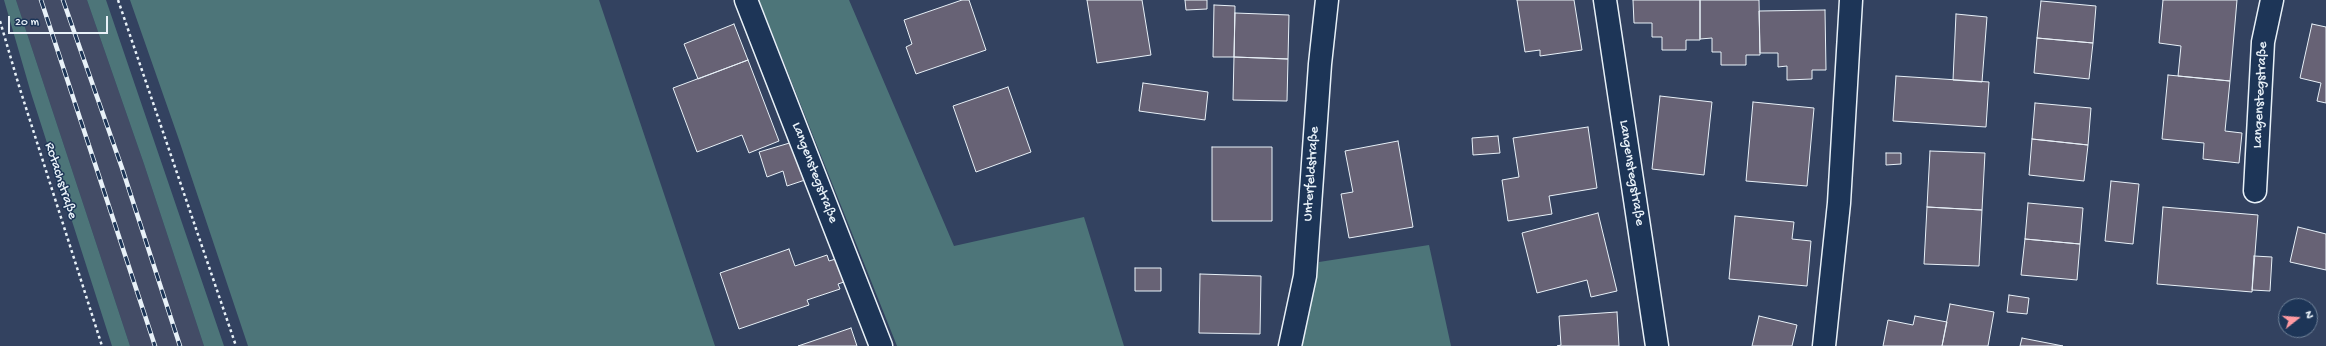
<!DOCTYPE html>
<html>
<head>
<meta charset="utf-8">
<style>
  body { margin:0 }
  #map { position:relative; width:2326px; height:346px; overflow:hidden; background:#334260; font-family:"Gochi Hand",sans-serif }
  canvas { display:block }
  .north { position:absolute; left:2278px; top:298px; width:40px; height:40px; box-sizing:border-box; background:#1d3557; border:1px solid #6e8097; border-radius:50%; rotate:73deg; font-size:11px; font-weight:700; line-height:16px; text-align:center; color:#e8f1f8 }
  .north::after { content:''; display:block; margin:auto; width:14px; height:18px; background:#ff9aa2; clip-path:polygon(50% 0,100% 100%,50% 72%,0 100%) }
  .scale { position:absolute; left:8px; top:16px; width:100px; height:18px; box-sizing:border-box; border:2px solid #e8f1f8; border-top:0; padding-left:5px; font-size:12px; line-height:14px; white-space:nowrap; color:#e8f1f8; -webkit-text-stroke:3px #1d3557; paint-order:stroke }
</style>
</head>
<body>
<div id="map">
<canvas width="2326" height="346"></canvas>
<div class="north">N</div>
<div class="scale">20 m</div>
</div>
<script>
const c = document.querySelector('canvas').getContext('2d');
c.lineJoin = 'round';
function paint(path, color) { c.fillStyle = color; c.fill(path, 'evenodd'); }
const shape = rows => new Path2D(rows.map(r => 'M' + r).join(''));
function strokePath(path, color, width, dash) { c.strokeStyle = color; c.lineWidth = width; c.lineCap = dash ? 'butt' : 'round'; c.setLineDash(dash || []); c.stroke(path); }
function write(font, color, halo, rows, align = 'center') {
  c.font = font + ' "Gochi Hand",sans-serif'; c.lineWidth = 3; c.setLineDash([]); c.textBaseline = 'middle'; c.strokeStyle = halo; c.fillStyle = color; for (const [text, x, y, turn = 0] of rows) {
    c.save(); c.translate(x, y); c.rotate((+turn || 0) * Math.PI / 180); c.textAlign = isNaN(turn) ? turn : align; if (halo) c.strokeText(text, 0, 0); c.fillText(text, 0, 0); c.restore();
  }
}
paint(shape([
  [16,0,87,0,144,164,204,346,130,346]
]), '#434c66');
paint(shape([
  [4,0,16,0,130,346,112,346,31,93],
  [87,0,106,0,224,346,204,346,144,164],
  [130,0,599,0,715,346,248,346,178,137],
  [759,0,849,0,954,246,1084,217,1124,346,897,346],
  [1429,245,1451,346,1302,346,1319,262]
]), '#4d7579');
const building = shape([
  [962,0,969,0,986,50,916,74,906,47,912,44,904,20,962,0],
  [1087,0,1142,0,1151,55,1097,63,1087,0],
  [1185,0,1207,0,1207,9,1186,10,1185,0],
  [1517,0,1574,0,1582,50,1540,56,1540,50,1525,52,1517,0],
  [1633,0,1700,0,1700,40,1686,40,1686,50,1662,50,1662,37,1652,37,1652,23,1634,23,1633,0],
  [1700,0,1759,0,1760,55,1746,55,1746,65,1721,65,1721,52,1712,52,1712,38,1700,39,1700,0],
  [2163,0,2237,0,2230,81,2178,76,2181,46,2159,43,2163,0],
  [2041,1,2096,6,2093,43,2037,38,2041,1],
  [1214,5,1235,6,1234,57,1213,57,1214,5],
  [1825,10,1826,70,1812,70,1812,79,1787,80,1787,66,1778,67,1778,53,1760,53,1759,11,1825,10],
  [1235,13,1289,15,1288,59,1234,57,1235,13],
  [1956,14,1987,17,1982,82,1953,80,1956,14],
  [734,24,748,60,698,79,684,44,734,24],
  [2312,24,2326,27,2326,103,2317,101,2321,83,2300,78,2312,24],
  [2037,38,2093,43,2089,79,2034,73,2037,38],
  [1234,57,1288,59,1287,101,1233,100,1234,57],
  [748,60,779,141,749,153,742,135,697,152,673,88,748,60],
  [2168,75,2230,81,2225,131,2242,133,2239,163,2203,159,2204,143,2162,139,2168,75],
  [1896,76,1989,82,1986,127,1893,121,1896,76],
  [1143,83,1208,92,1205,120,1139,111,1143,83],
  [1008,87,1031,152,976,172,953,106,1008,87],
  [1660,96,1712,102,1704,175,1652,169,1660,96],
  [1753,102,1814,108,1807,186,1746,181,1753,102],
  [2035,103,2091,108,2088,145,2032,139,2035,103],
  [1588,127,1597,188,1549,196,1552,214,1508,221,1502,180,1519,177,1513,138,1588,127],
  [1498,136,1500,153,1473,155,1472,138,1498,136],
  [2032,139,2088,145,2084,181,2029,175,2032,139],
  [1398,141,1413,227,1349,238,1341,194,1353,192,1345,151,1398,141],
  [793,142,805,180,787,186,783,171,767,177,759,152,793,142],
  [1212,147,1272,147,1272,221,1212,221,1212,147],
  [1930,151,1985,153,1982,210,1927,207,1930,151],
  [1886,153,1901,153,1901,164,1886,165,1886,153],
  [2111,181,2139,184,2133,244,2105,241,2111,181],
  [2028,203,2083,208,2080,244,2025,239,2028,203],
  [1927,207,1982,210,1979,266,1924,264,1927,207],
  [2163,207,2258,215,2252,292,2157,284,2163,207],
  [1598,213,1617,291,1591,297,1587,280,1537,293,1522,233,1598,213],
  [1735,216,1794,222,1792,239,1811,241,1807,286,1729,279,1735,216],
  [2298,227,2326,234,2326,270,2290,262,2298,227],
  [2025,239,2080,244,2077,280,2021,275,2025,239],
  [789,249,795,266,827,255,829,261,839,258,847,281,838,284,840,289,807,300,809,305,739,329,720,273,789,249],
  [2254,256,2272,257,2270,291,2252,290,2254,256],
  [1135,268,1161,268,1161,291,1135,291,1135,268],
  [1200,274,1261,276,1260,334,1199,333,1200,274],
  [2009,295,2029,298,2027,314,2007,312,2009,295],
  [1950,304,1994,312,1988,346,1942,346,1950,304],
  [1617,312,1619,346,1557,346,1561,345,1559,316,1617,312],
  [1759,316,1797,325,1792,346,1752,346,1759,316],
  [1915,316,1947,322,1942,346,1883,346,1888,320,1913,325,1915,316],
  [851,328,857,346,798,346,851,328],
  [2022,338,2063,346,2020,346,2022,338]
]);
paint(building, '#676275');
strokePath(building, '#e8f1f8', 1);
const minor = shape([
  [746,0,881,346],
  [1605,0,1657,346],
  [2255,191,2263,42,2272,0],
  [1290,346,1305,276,1320,64,1327,0],
  [1824,346,1839,203,1851,0]
]);
strokePath(minor, '#e8f1f8', 25);
strokePath(shape([
  [118,0,236,346],
  [0,21,19,86,102,346]
]), '#e8f1f8', 2.5, [3, 3]);
strokePath(minor, '#1d3557', 22);
const rail = shape([
  [41,0,155,346],
  [63,0,122,168,180,346]
]);
strokePath(rail, '#e8f1f8', 4.5);
strokePath(rail, '#1d3557', 3, [9]);
write('14px', '#e8f1f8', '#1d3557', [
  ["Langenstegstraße",2261,95,-87],
  ["Langenstegstraße",814,173,69],
  ["Langenstegstraße",1631,173,81],
  ["Unterfeldstraße",1312,174,-86],
  ["Rotachstraße",60,181,72]
]);
</script>
</body>
</html>
